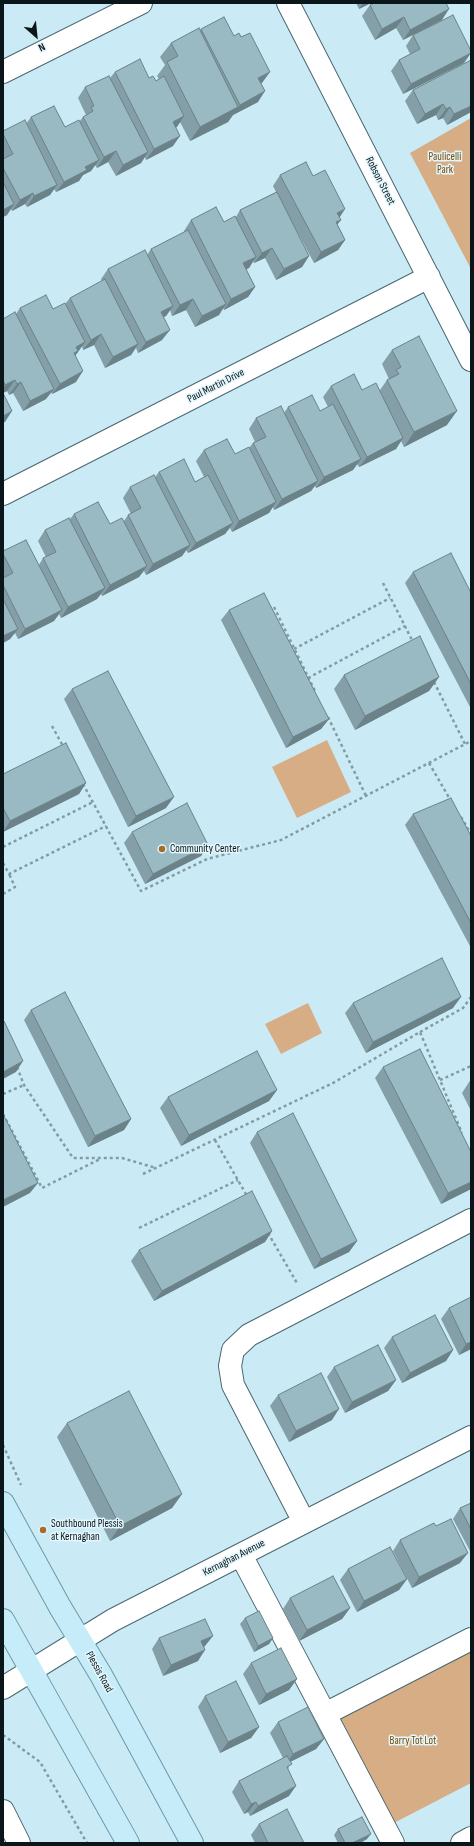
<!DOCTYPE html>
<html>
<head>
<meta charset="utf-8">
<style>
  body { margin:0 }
  #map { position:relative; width:474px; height:1846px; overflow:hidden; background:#caebf6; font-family:"Sofia Sans Condensed",sans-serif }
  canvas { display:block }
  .frame { position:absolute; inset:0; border:4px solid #0a1619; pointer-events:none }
  .north { position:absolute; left:16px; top:16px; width:40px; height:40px; -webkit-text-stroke:3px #e2f6fc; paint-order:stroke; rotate:153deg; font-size:11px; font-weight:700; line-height:16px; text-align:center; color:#0a1619 }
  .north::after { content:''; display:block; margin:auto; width:14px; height:18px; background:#0a1619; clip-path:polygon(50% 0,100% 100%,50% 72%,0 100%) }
</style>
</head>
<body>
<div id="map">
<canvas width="474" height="1846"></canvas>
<div class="frame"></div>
<div class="north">N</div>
</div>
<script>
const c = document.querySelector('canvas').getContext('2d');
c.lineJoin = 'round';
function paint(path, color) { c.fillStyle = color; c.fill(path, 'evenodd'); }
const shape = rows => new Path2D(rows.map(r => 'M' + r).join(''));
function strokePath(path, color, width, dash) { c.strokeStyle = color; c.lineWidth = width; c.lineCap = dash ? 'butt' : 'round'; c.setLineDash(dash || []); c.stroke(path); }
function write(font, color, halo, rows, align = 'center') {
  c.font = font + ' "Sofia Sans Condensed",sans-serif'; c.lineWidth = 3; c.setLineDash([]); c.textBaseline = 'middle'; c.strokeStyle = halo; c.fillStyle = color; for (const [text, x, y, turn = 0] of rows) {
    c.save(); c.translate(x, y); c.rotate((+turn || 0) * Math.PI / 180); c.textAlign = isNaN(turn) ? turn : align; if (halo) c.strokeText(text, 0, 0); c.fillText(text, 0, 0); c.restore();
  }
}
paint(shape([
  [471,118,471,269,410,153],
  [327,740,351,792,297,818,272,767],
  [308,1003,322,1033,281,1054,265,1024],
  [471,1646,471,1783,390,1825,333,1716]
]), '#d7ad85');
const minor = shape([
  [288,3,471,360],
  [3,72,141,3],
  [3,494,429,277],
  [304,1522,233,1385,230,1366,233,1350,249,1335,471,1220],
  [241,1555,393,1843],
  [3,1688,113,1620,471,1437],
  [325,1714,471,1639],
  [3,1811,19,1843],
  [462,1843,471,1838]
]);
const major = shape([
  [3,1503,60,1607,101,1675,192,1843],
  [3,1620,128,1843]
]);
strokePath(minor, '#496770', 24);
strokePath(major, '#6a99a7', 24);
strokePath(shape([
  [383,583,413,642],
  [274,607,315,691],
  [294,649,390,598],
  [308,678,405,626],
  [434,682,465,744],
  [328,717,366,796],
  [52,726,64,748],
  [429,763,451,801],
  [83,784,141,891,207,859,281,840,471,741],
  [461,817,471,834],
  [3,847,93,802],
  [3,863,9,874,106,826],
  [3,894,15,887,9,874],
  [420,1032,463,1008,471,997],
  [17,1067,24,1085,73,1158,122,1158,156,1168],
  [440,1080,471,1066],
  [3,1094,24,1085],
  [3,1114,42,1188,100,1159],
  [215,1140,247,1196],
  [143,1174,333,1083,420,1032,462,1133],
  [139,1228,238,1180],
  [268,1233,297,1283],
  [3,1445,21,1485],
  [3,1735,40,1762,87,1843]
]), '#839ca4', 2.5, [3, 3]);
strokePath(minor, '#fff', 22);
strokePath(major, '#c5ecf8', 22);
paint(shape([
  [356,3,371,3,359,9],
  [370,5,442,20,403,40,396,28,375,40,362,16],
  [201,29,234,36,262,83,261,83,258,102,233,115,228,122,190,141,180,122,176,127,173,146,146,160,145,157,141,163,116,176,108,162,97,168,95,165,91,171,83,175,79,181,56,192,54,189,50,195,27,207,25,204,12,211,11,209,7,215,3,217,3,134,26,124,31,117,65,127,79,122,83,117,86,115,78,98,85,87,110,78,115,72,149,78,156,81,159,79,157,76,165,65,160,57,171,43,200,30],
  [413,35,464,63,403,94,391,71,399,60,410,54,406,46],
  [413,90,471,112,447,125,443,118,438,120,436,115,417,124,405,101],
  [280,175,313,176,341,220,337,224,345,240,338,250,314,263,293,224,309,256,302,267,276,280,265,258,254,263,253,261,249,268,246,269,255,287,248,297,224,310,223,308,219,315,195,327,186,310,172,316,170,310,166,316,163,317,162,340,138,353,136,348,131,355,105,368,94,345,83,350,82,346,75,356,76,382,52,394,51,392,46,399,23,411,13,393,9,395,7,391,3,393,3,319,16,314,20,308,53,309,65,304,70,298,102,281,101,279,108,269,147,255,151,249,184,232,184,231,191,220,224,222,236,217,240,210,276,192,273,186],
  [392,350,447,425,404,447,401,441,396,449,359,467,357,464,353,470,316,488,315,486,311,491,274,510,273,507,269,513,232,532,230,528,225,534,188,553,186,550,182,556,146,575,144,571,139,577,102,596,101,594,97,599,61,618,59,614,54,621,18,639,15,633,10,639,3,643,3,551,39,565,43,558,46,557,38,541,45,530,70,519,74,514,110,524,124,521,128,515,131,514,123,498,130,487,155,477,159,472,195,482,204,477,196,461,204,450,235,454,249,448,253,443,255,442,249,429,256,418,284,413,288,407,320,411,328,407,323,397,331,386,362,390,380,390,387,380,389,379,382,364],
  [413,572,471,593,471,709,405,583],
  [229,610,329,719,321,729,286,748,221,620],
  [344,675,439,677,429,691,355,730,334,689],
  [72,689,166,808,128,827,64,699],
  [3,774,86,783,79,794,3,832],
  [413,814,471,836,471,948,405,825],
  [132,832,208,845,201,856,145,884,124,843],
  [353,1003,453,1008,366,1053,345,1013],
  [31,1010,131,1119,124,1130,88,1147,24,1020],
  [383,1067,471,1189,441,1204,375,1078],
  [471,1079,471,1111,462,1093],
  [277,1090,269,1101,181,1146,160,1108,168,1097],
  [257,1132,357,1241,349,1252,314,1269,250,1143],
  [272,1231,265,1242,154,1301,131,1261,139,1250],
  [449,1308,471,1349,459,1355,441,1319],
  [392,1337,453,1350,446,1361,402,1383,384,1348],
  [334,1367,396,1380,388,1391,345,1413,327,1377],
  [278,1395,332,1420,289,1442,270,1406],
  [67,1423,182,1494,172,1508,110,1541,57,1437],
  [471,1503,471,1551,470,1551,453,1519,460,1508],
  [436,1526,460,1563,412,1588,393,1551,400,1540],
  [348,1569,407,1579,399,1590,357,1612,340,1580],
  [290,1598,350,1608,342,1619,299,1641,283,1609],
  [245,1618,273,1638,269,1644,254,1652,240,1624],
  [159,1638,205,1646,204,1647,198,1661,163,1676,152,1649],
  [251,1663,297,1679,289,1690,259,1705,243,1674],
  [205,1696,259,1727,251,1738,220,1753,198,1707],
  [278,1722,324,1739,316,1749,290,1762,288,1770,289,1796,250,1816,248,1812,244,1814,232,1792,239,1781,283,1758,270,1733],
  [259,1824,304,1843,255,1843,251,1835],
  [338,1829,367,1839,360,1843,338,1843,334,1835]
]), '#849fa8');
paint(shape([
  [363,3,371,3,359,9],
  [449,9,442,20,403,40,410,30],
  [404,17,396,28,375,40,382,29],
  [471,53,464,63,403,94,411,84],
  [270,72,262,83,251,89,258,78],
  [265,91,258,102,233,115,228,122,190,141,200,127,238,107,240,105],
  [443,104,436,115,417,124,425,114],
  [471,106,471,112,447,125,454,114],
  [450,107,443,118,438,120,446,109],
  [184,116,177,127,166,133,173,122],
  [180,136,173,146,146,160,154,149],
  [116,151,108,162,97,168,104,157],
  [148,152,141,163,116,176,123,165],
  [99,160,91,171,83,175,79,181,56,192,64,182,85,167],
  [57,185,50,195,27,207,34,196],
  [33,193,25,204,12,211,20,200],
  [14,204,7,215,3,217,3,210],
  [345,209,338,220,337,213],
  [341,220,333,230,336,222],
  [345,240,338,250,314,263,321,252],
  [272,248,265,258,254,263,262,253],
  [309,256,302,267,276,280,284,269],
  [256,257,249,268,236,274,243,263],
  [255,287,248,297,224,310,231,299],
  [193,299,186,310,172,316,180,305],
  [226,304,219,315,195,327,202,316],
  [173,306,166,316,153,322,161,312],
  [170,330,162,340,138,353,146,342],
  [101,334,94,345,83,350,91,340],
  [85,342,71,362,76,347],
  [138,344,131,355,105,368,113,357],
  [83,371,76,382,52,394,60,384],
  [15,380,7,391,3,393,3,388,5,385],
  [21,382,13,393,9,395,17,384],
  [54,389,46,399,23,411,30,401],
  [12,411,5,422,3,423,3,416],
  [457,411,447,425,404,447,414,432],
  [403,438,396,449,359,467,367,457],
  [361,459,353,470,316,488,324,477],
  [318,481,311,491,274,510,282,499],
  [276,502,269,513,232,532,239,521],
  [233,523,225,534,188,553,196,543],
  [190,545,182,556,146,575,153,564],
  [147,566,139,577,102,596,110,585],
  [105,588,97,599,61,618,68,607],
  [62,610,54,621,18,639,25,629],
  [18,629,10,639,3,643,3,636],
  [439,677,429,691,355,730,365,716],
  [329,719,321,729,286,748,293,737],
  [86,783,79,794,3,832,10,821],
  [174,797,166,808,128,827,136,816],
  [208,845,201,856,145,884,153,874],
  [461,997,453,1008,366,1053,373,1042],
  [23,1061,16,1072,3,1079,3,1072],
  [277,1090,269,1101,181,1146,189,1135],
  [131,1119,124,1130,88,1147,95,1136],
  [471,1182,471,1189,441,1204,448,1193],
  [38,1183,30,1193,3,1207,3,1200],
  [272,1231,265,1242,154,1301,162,1291],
  [357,1241,349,1252,314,1269,321,1259],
  [471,1342,471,1349,459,1355,466,1344],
  [453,1350,446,1361,402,1383,410,1373],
  [396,1380,388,1391,345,1413,352,1402],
  [339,1409,332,1420,289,1442,296,1431],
  [182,1494,172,1508,110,1541,120,1526],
  [468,1553,460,1563,412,1588,419,1577],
  [407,1579,399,1590,357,1612,364,1601],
  [350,1608,342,1619,299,1641,307,1630],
  [213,1636,205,1646,193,1651,201,1641],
  [273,1638,269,1644,254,1652,258,1646],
  [205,1650,198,1661,163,1676,171,1665],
  [297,1679,289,1690,259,1705,266,1694],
  [259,1727,251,1738,220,1753,228,1742],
  [324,1739,316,1749,286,1764,293,1754],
  [296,1786,289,1796,250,1816,258,1806],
  [256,1802,248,1812,244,1814,251,1804],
  [371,1834,367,1839,360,1843,352,1843]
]), '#6b8288');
const building = shape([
  [374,3,446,3,449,9,410,30,404,17,382,29,370,5,374,3],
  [453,15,471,51,471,53,411,84,399,60,420,49,413,35,453,15],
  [224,17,234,36,239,33,241,37,250,33,270,72,258,78,265,91,240,105,201,29,224,17],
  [199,28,238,107,200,127,167,62,178,56,171,43,199,28],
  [140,59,149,78,153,76,156,81,164,76,184,116,173,122,180,136,154,149,115,72,140,59],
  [471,60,471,106,454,114,450,107,446,109,443,104,425,114,413,90,471,60],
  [109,76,148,152,123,165,116,151,104,157,83,117,93,111,91,107,94,106,85,87,109,76],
  [54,106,65,127,79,120,99,160,85,167,87,170,64,182,31,117,54,106],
  [25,120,57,185,34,196,33,193,20,200,3,168,3,159,13,154,3,134,3,131,25,120],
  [306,162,313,176,325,170,345,209,337,213,341,220,336,222,345,240,321,252,280,175,306,162],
  [3,182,14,204,3,210,3,182],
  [277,192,309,256,284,269,272,248,262,253,240,210,277,192],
  [216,207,224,222,235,216,256,257,243,263,255,287,231,299,191,220,216,207],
  [188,230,226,304,202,316,193,299,180,305,151,249,188,230],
  [145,250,173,306,161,312,170,330,146,342,108,269,145,250],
  [105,279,138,344,113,357,101,334,91,340,70,298,105,279],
  [46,295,53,309,65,303,85,342,76,347,78,351,74,353,83,371,60,384,20,308,46,295],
  [15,312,54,389,30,401,21,382,17,384,15,380,5,385,3,380,3,319,15,312],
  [419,336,457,411,414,432,387,380,399,374,396,370,401,367,392,350,419,336],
  [354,374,362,390,376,383,403,438,367,457,331,386,354,374],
  [3,393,12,411,3,416,3,393],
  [312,395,320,411,333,404,361,459,324,477,288,407,312,395],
  [281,406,318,481,282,499,253,443,266,437,256,418,281,406],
  [227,439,235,454,249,447,276,502,239,521,204,450,227,439],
  [184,459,195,482,208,475,233,523,196,543,159,472,184,459],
  [154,475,190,545,153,564,128,515,141,508,130,487,154,475],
  [98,502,110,524,122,518,147,566,110,585,74,514,98,502],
  [69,518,105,588,68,607,43,558,56,552,45,530,69,518],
  [26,540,62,610,25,629,3,585,3,578,13,573,3,554,3,551,26,540],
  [451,553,471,593,471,684,413,572,451,553],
  [264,593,329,719,293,737,229,610,264,593],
  [3,599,18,629,3,636,3,599],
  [420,636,439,677,365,716,344,675,420,636],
  [108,671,174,797,136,816,72,689,108,671],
  [66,743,86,783,10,821,3,808,3,774,66,743],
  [451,798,471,836,471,923,413,814,451,798],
  [187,803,208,845,153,874,132,832,187,803],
  [442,958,461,997,373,1042,353,1003,442,958],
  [65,992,131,1119,95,1136,31,1010,65,992],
  [3,1021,4,1021,23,1061,3,1072,3,1021],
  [420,1049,471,1152,471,1182,448,1193,383,1067,420,1049],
  [257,1051,277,1090,189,1135,168,1097,257,1051],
  [293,1113,357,1241,321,1259,257,1132,293,1113],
  [3,1114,38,1183,3,1200,3,1114],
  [252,1191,272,1231,162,1291,139,1250,252,1191],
  [471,1297,471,1342,466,1344,449,1308,471,1297],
  [435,1315,453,1350,410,1373,392,1337,435,1315],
  [378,1345,396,1380,352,1402,334,1367,378,1345],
  [321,1373,339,1409,296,1431,278,1395,321,1373],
  [129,1391,182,1494,120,1526,67,1423,129,1391],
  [471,1503,471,1529,460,1508,471,1503],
  [451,1519,468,1553,419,1577,400,1540,434,1523,436,1526,451,1519],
  [390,1547,407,1579,364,1601,348,1569,390,1547],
  [333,1576,350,1608,307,1630,290,1598,333,1576],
  [259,1611,273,1638,258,1646,245,1618,259,1611],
  [205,1619,213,1636,201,1641,205,1650,171,1665,159,1638,205,1619],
  [281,1648,297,1679,266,1694,251,1663,281,1648],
  [236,1681,259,1727,228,1742,205,1696,236,1681],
  [308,1707,324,1739,293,1754,278,1722,308,1707],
  [287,1756,292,1764,287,1767,296,1786,258,1806,256,1802,251,1804,239,1781,287,1756],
  [287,1809,304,1843,268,1843,259,1824,287,1809],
  [362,1817,371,1834,352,1843,345,1843,338,1829,362,1817]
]);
paint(building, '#99b9c3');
strokePath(building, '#6b8288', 1);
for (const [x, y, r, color] of [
  [162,849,4,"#a56c2a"],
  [43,1530,4,"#a56c2a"]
]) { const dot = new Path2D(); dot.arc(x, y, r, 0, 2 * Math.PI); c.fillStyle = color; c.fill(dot); strokePath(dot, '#e2f6fc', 1.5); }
write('11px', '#794804', '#e2f6fc', [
  ["Paulicelli",445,157],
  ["Park",445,170],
  ["Barry Tot Lot",413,1741]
]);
write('11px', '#0a1619', '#e2f6fc', [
  ["Robson Street",380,181,63],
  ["Paul Martin Drive",216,386,-27],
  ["Kernaghan Avenue",234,1558,-27],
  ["Plessis Road",99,1672,61]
]);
write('11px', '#0a1619', '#e2f6fc', [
  ["Community Center",170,849],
  ["Southbound Plessis",51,1524],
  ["at Kernaghan",51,1537]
], 'left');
</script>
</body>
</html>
